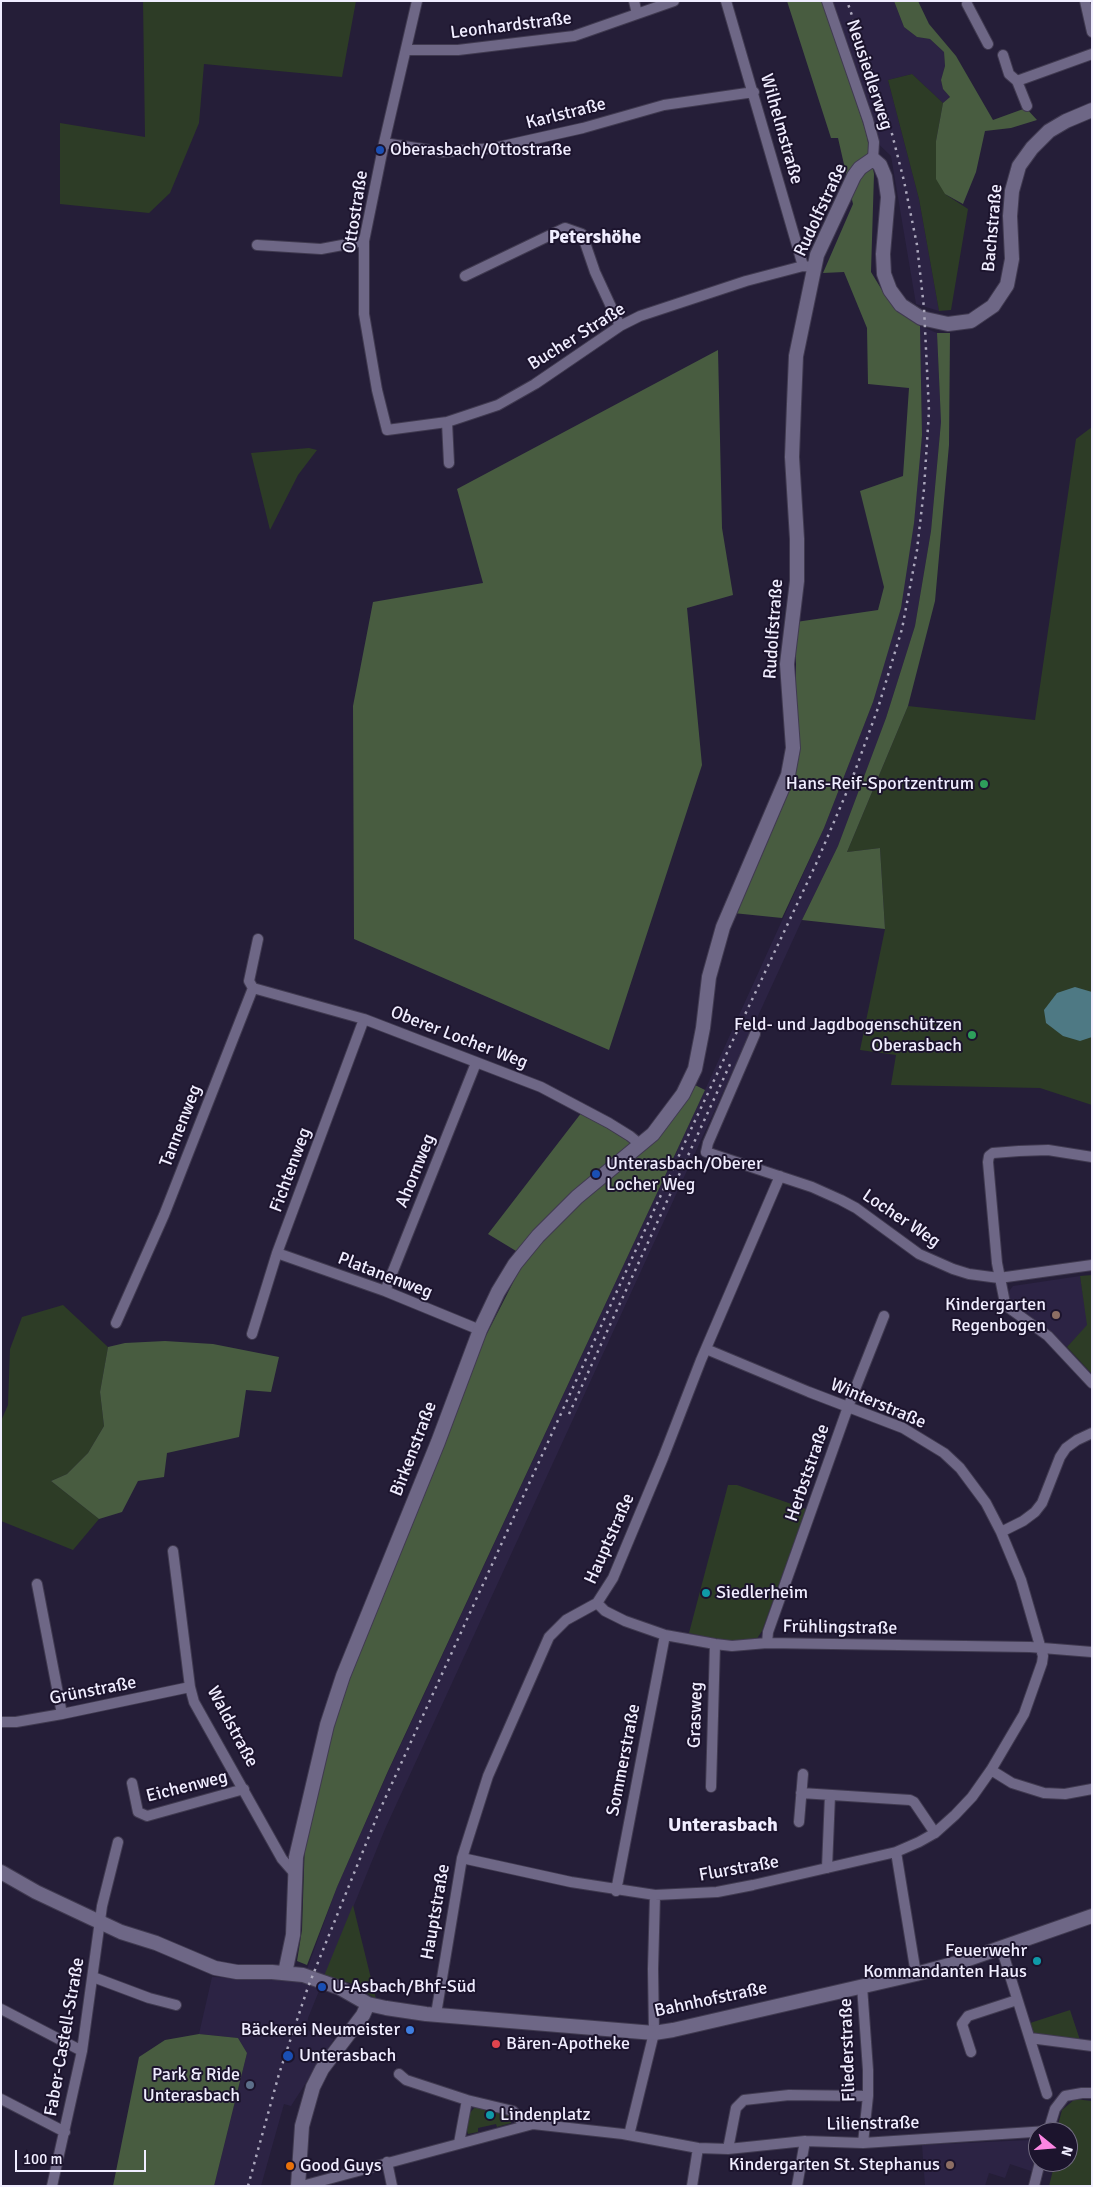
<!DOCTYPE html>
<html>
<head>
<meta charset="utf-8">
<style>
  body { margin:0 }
  #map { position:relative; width:1093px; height:2187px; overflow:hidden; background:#251e38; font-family:Signika,sans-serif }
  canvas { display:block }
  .frame { position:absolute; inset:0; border:2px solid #f0edff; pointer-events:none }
  .north { position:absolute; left:1028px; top:2122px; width:50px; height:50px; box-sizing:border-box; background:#1c142d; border:1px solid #716b81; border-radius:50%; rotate:107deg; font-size:14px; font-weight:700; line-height:20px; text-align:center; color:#f0edff }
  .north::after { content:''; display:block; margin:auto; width:18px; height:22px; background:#fc86e3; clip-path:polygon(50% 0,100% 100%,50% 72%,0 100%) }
  .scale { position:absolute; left:15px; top:2150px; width:131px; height:22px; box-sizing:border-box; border:2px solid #f0edff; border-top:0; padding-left:6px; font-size:15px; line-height:18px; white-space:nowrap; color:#f0edff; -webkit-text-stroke:4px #1c142d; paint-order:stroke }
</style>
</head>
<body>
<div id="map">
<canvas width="1093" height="2187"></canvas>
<div class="frame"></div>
<div class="north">N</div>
<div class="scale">100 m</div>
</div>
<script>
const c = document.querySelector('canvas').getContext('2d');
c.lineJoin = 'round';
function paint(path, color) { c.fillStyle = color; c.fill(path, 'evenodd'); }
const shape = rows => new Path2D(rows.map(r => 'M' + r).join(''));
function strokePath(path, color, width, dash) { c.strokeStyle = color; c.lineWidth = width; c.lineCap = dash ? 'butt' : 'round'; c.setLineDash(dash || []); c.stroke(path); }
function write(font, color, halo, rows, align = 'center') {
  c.font = font + ' Signika,sans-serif'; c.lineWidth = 4; c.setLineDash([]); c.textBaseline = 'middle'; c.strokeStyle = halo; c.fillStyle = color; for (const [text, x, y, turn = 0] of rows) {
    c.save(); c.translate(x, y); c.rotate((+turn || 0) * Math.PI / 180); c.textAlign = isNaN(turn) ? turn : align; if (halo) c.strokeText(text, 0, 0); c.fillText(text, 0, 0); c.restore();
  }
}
paint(shape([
  [823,1,894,1,904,27,917,37,930,39,944,52,945,66,941,80,943,89,950,97,943,103,912,74,888,80,919,199,939,311,916,304,891,156,866,132],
  [920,326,937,333,941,422,931,531,915,626,886,718,838,846,802,920,385,1829,308,2018,307,2030,334,2039,291,2106,284,2104,261,2186,214,2186,247,2053,238,2038,199,2034,212,1977,303,1980,337,1887,388,1772,705,1090,824,828,873,702,922,435],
  [1080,1276,1088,1325,1067,1347,1050,1331,1011,1304,1007,1294,1013,1286],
  [1030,2140,1038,2145,1034,2172,1010,2164,1005,2178,989,2173,985,2186,925,2186,922,2145]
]), '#2c2344');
paint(shape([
  [143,1,356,1,342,77,204,64,199,123,170,193,149,213,60,204,60,123,145,137],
  [912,74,943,103,936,141,945,194,968,209,951,310,939,311,919,199,888,80],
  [1092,427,1092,1105,1040,1088,891,1085,896,1055,860,1050,885,929,880,848,847,852,908,706,1035,720,1076,439],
  [309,448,317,450,298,475,270,530,251,453],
  [1092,1275,1092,1374,1067,1347,1087,1325,1080,1276],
  [63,1305,108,1347,100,1392,104,1426,88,1453,67,1474,51,1481,99,1519,73,1550,1,1521,1,1421,8,1405,10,1349,22,1317],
  [728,1485,737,1485,806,1509,762,1631,756,1640,730,1642,689,1633],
  [353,1905,376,1999,350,1983,324,1976],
  [1070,2010,1080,2040,1034,2035,1030,2023],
  [1075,2099,1092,2101,1092,2186,1049,2186,1055,2162,1068,2162,1068,2132,1056,2132,1062,2110],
  [476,2106,508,2114,511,2118,511,2123,497,2127,496,2124,478,2128,478,2132,468,2134,466,2128,467,2116]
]), '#2d3c26');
paint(shape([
  [787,1,823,1,866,132,874,174,871,272,888,300,920,326,922,435,914,523,901,608,873,702,824,828,782,918,733,913,796,770,796,622,878,610,884,587,860,491,903,476,909,388,868,384,867,328,844,272,823,273,853,204,838,138,831,138],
  [894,1,918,1,929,24,956,56,993,120,1026,108,1037,120,1011,128,985,131,976,172,963,204,945,194,936,179,936,141,943,103,950,97,943,89,941,80,945,66,944,52,930,39,917,37,904,27],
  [937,333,950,333,949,445,935,601,908,706,847,852,880,848,885,929,802,920,838,846,886,718,915,626,931,531,941,422],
  [718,350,722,528,733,595,687,608,702,765,609,1050,354,939,353,706,373,602,483,583,457,489],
  [695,1085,705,1090,388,1771,337,1887,307,1965,297,1961,302,1930,305,1839,330,1706,469,1369,526,1257,488,1234,582,1112,640,1149],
  [165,1341,213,1344,279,1357,271,1392,246,1390,239,1437,167,1453,164,1477,138,1481,122,1512,99,1519,51,1481,67,1474,88,1453,104,1426,100,1392,108,1347,125,1343],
  [199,2034,238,2038,247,2053,214,2186,113,2186,139,2057,165,2040]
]), '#485c40');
paint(shape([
  [1075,987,1092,992,1092,1037,1080,1041,1063,1036,1046,1023,1044,1010,1057,993]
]), '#4e7984');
const street = shape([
  [417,1,384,143,364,241,364,314,377,390,387,430,447,422,498,405,535,384,620,326,640,316,746,281,803,266,814,267],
  [634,1,637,14],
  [726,1,803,266],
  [827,1,868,120,874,142,873,159],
  [1085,1,1092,32],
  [967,4,988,44],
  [407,50,458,50,574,36,674,1],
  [1003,55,1009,74,1017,81],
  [1027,106,1017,81,1092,54],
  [384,143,443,152,494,148,583,128,664,105,754,92],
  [257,245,321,249,364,241],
  [465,276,565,228,582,234,595,272,620,326],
  [447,422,449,463],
  [253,988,364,1019,541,1087,609,1123,630,1136,641,1145],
  [755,1034,708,1143,706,1152,812,1187,841,1200,856,1208,919,1254,953,1269,969,1274,999,1278,1092,1265],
  [1092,1157,1048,1150,1019,1151,993,1153,989,1156,988,1162,997,1263,1005,1303,1009,1308,1048,1336,1092,1383],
  [277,1253,385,1291,480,1330],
  [385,1291,476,1063],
  [116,1323,164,1215,253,988,249,981,258,939],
  [252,1334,277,1253,364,1019],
  [1001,1532,1023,1521,1035,1512,1042,1503,1060,1457,1066,1448,1077,1440,1092,1433],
  [173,1551,190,1687,194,1702,282,1859,296,1875],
  [37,1584,62,1714],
  [597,1603,605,1611,625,1621,665,1635,715,1644,732,1646,767,1643,1030,1647,1092,1652],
  [767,1643,768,1632,848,1407,884,1316],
  [1,1722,16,1722,62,1714,190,1687],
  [991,1770,1012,1783,1044,1793,1065,1794,1092,1789],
  [132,1783,138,1812,147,1816,244,1789],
  [711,1787,715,1644],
  [801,1793,910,1800,914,1802,935,1833],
  [799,1822,803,1774],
  [896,1852,916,1974],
  [462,1858,571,1882,655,1895,717,1892,753,1885,896,1852,919,1842,935,1833,955,1815,972,1797,991,1770,1024,1714,1042,1663,1043,1656,1021,1580,1001,1532,986,1503,960,1468,944,1453,903,1428,809,1392,706,1349],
  [827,1868,830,1795],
  [616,1891,665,1635],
  [1001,1947,1047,2094],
  [93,1977,149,1998,176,2005],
  [862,1986,868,2070,868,2096,863,2143],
  [1,2009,82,2051],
  [436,2014,462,1858,488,1776,549,1637,566,1620,597,1603,613,1578,663,1458,701,1360,780,1176],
  [1030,2038,1092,2046],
  [971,2052,962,2024,968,2016,1017,2000],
  [399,2074,406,2080,467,2100],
  [1,2099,65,2132],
  [1048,2132,1055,2109,1065,2096,1082,2093,1092,2093],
  [629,2135,654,2033,653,1969,655,1895],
  [459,2143,467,2100,513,2111,525,2126],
  [728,2149,736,2108,744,2100,789,2095,868,2096],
  [387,2162,392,2186],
  [52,2186,82,2051,102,1906,118,1842],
  [302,2186,533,2124,623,2134,698,2148,728,2149,805,2141,863,2143,1048,2131],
  [692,2186,698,2148],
  [797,2186,805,2141],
  [1034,2186,1040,2162]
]);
const secondary = shape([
  [1,1872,36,1892,121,1932,156,1943,215,1968,237,1972,272,1972,303,1975,340,1988,368,2004,386,2008,426,2014,654,2033,673,2030,916,1974,960,1962,1092,1916],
  [285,1973,293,1935,296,1857,327,1725,343,1676,438,1442,480,1330,498,1292,515,1264,538,1236,577,1197,653,1134,683,1094,695,1069,703,1028,709,977,723,927,788,775,793,748,787,664,797,581,797,539,792,457,794,404,796,356,817,255,854,176,860,168,873,159,880,165,885,177,888,197,883,254,884,274,890,290,901,305,921,318,948,324,971,321,993,306,1007,285,1012,259,1010,216,1012,191,1019,166,1032,148,1049,131,1066,121,1092,110],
  [298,2186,302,2126,313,2087,322,2069,363,2015,368,2004]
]);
strokePath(street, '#403a50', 12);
strokePath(secondary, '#403a50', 16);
strokePath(street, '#6e6786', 10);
strokePath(secondary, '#6e6786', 14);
strokePath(shape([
  [569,1414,732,1060],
  [248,2186,279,2074,308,1987,378,1814,692,1127,816,864,851,782,878,708,902,629,917,550,924,489,929,411,924,308,917,245,904,181,890,126,847,1]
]), '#aca8bd', 2.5, [2.5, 5]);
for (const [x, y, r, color] of [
  [380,150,5,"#1a4fb4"],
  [984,784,5,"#2e9e5b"],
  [972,1035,5,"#2e9e5b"],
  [596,1174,5,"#1a4fb4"],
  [1056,1315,5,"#8d6e63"],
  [706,1593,5,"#0f9aa8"],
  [1037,1961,5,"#0f9aa8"],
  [322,1987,5,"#1a4fb4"],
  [410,2030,5,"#3f7fe0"],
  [496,2044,5,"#e0444e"],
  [288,2056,6,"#1a4fb4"],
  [250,2085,5,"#5c6f8a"],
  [490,2115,5,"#0f9aa8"],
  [950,2165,5,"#8d6e63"],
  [290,2166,5,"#e8710a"]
]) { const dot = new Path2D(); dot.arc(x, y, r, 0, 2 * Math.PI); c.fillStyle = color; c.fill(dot); strokePath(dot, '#1c142d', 2); }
write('18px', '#f0edff', '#1c142d', [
  ["Leonhardstraße",511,26,-7],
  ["Neusiedlerweg",869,75,72],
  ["Karlstraße",566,114,-14],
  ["Wilhelmstraße",781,129,74],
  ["Rudolfstraße",821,210,-65],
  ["Ottostraße",356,212,-81],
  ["Bachstraße",993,228,-85],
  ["Bucher Straße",577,337,-32],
  ["Rudolfstraße",774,629,-86],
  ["Oberer Locher Weg",459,1038,21],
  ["Tannenweg",181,1126,-69],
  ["Fichtenweg",291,1170,-70],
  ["Ahornweg",416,1171,-68],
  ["Locher Weg",901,1219,34],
  ["Platanenweg",385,1276,21],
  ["Winterstraße",878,1404,23],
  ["Birkenstraße",414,1449,-69],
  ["Herbststraße",808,1473,-71],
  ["Hauptstraße",610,1539,-66],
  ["Frühlingstraße",840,1628,1],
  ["Grünstraße",93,1691,-11],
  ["Grasweg",696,1715,-88],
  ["Waldstraße",232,1727,62],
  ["Sommerstraße",624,1760,-79],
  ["Eichenweg",187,1787,-14],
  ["Flurstraße",739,1869,-10],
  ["Hauptstraße",436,1912,-80],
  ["Bahnhofstraße",711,2000,-12],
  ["Faber-Castell-Straße",65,2037,-80],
  ["Fliederstraße",848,2050,-92],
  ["Lilienstraße",873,2124,-1]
]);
write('18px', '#f0edff', '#1c142d', [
  ["Oberasbach/Ottostraße",390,150],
  ["Hans-Reif-Sportzentrum",974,784,"right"],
  ["Feld- und Jagdbogenschützen",962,1025,"right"],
  ["Oberasbach",962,1046,"right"],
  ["Unterasbach/Oberer",606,1164],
  ["Locher Weg",606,1185],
  ["Kindergarten",1046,1305,"right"],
  ["Regenbogen",1046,1326,"right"],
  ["Siedlerheim",716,1593],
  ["Feuerwehr",1027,1951,"right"],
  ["Kommandanten Haus",1027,1972,"right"],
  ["U-Asbach/Bhf-Süd",332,1987],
  ["Bäckerei Neumeister",400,2030,"right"],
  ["Bären-Apotheke",506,2044],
  ["Unterasbach",299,2056],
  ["Park & Ride",240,2075,"right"],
  ["Unterasbach",240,2096,"right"],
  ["Lindenplatz",500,2115],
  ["Kindergarten St. Stephanus",940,2165,"right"],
  ["Good Guys",300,2166]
], 'left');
write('bold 19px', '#f0edff', '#1c142d', [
  ["Petershöhe",595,238]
]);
write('bold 20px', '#f0edff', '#1c142d', [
  ["Unterasbach",723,1826]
]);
</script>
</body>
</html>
